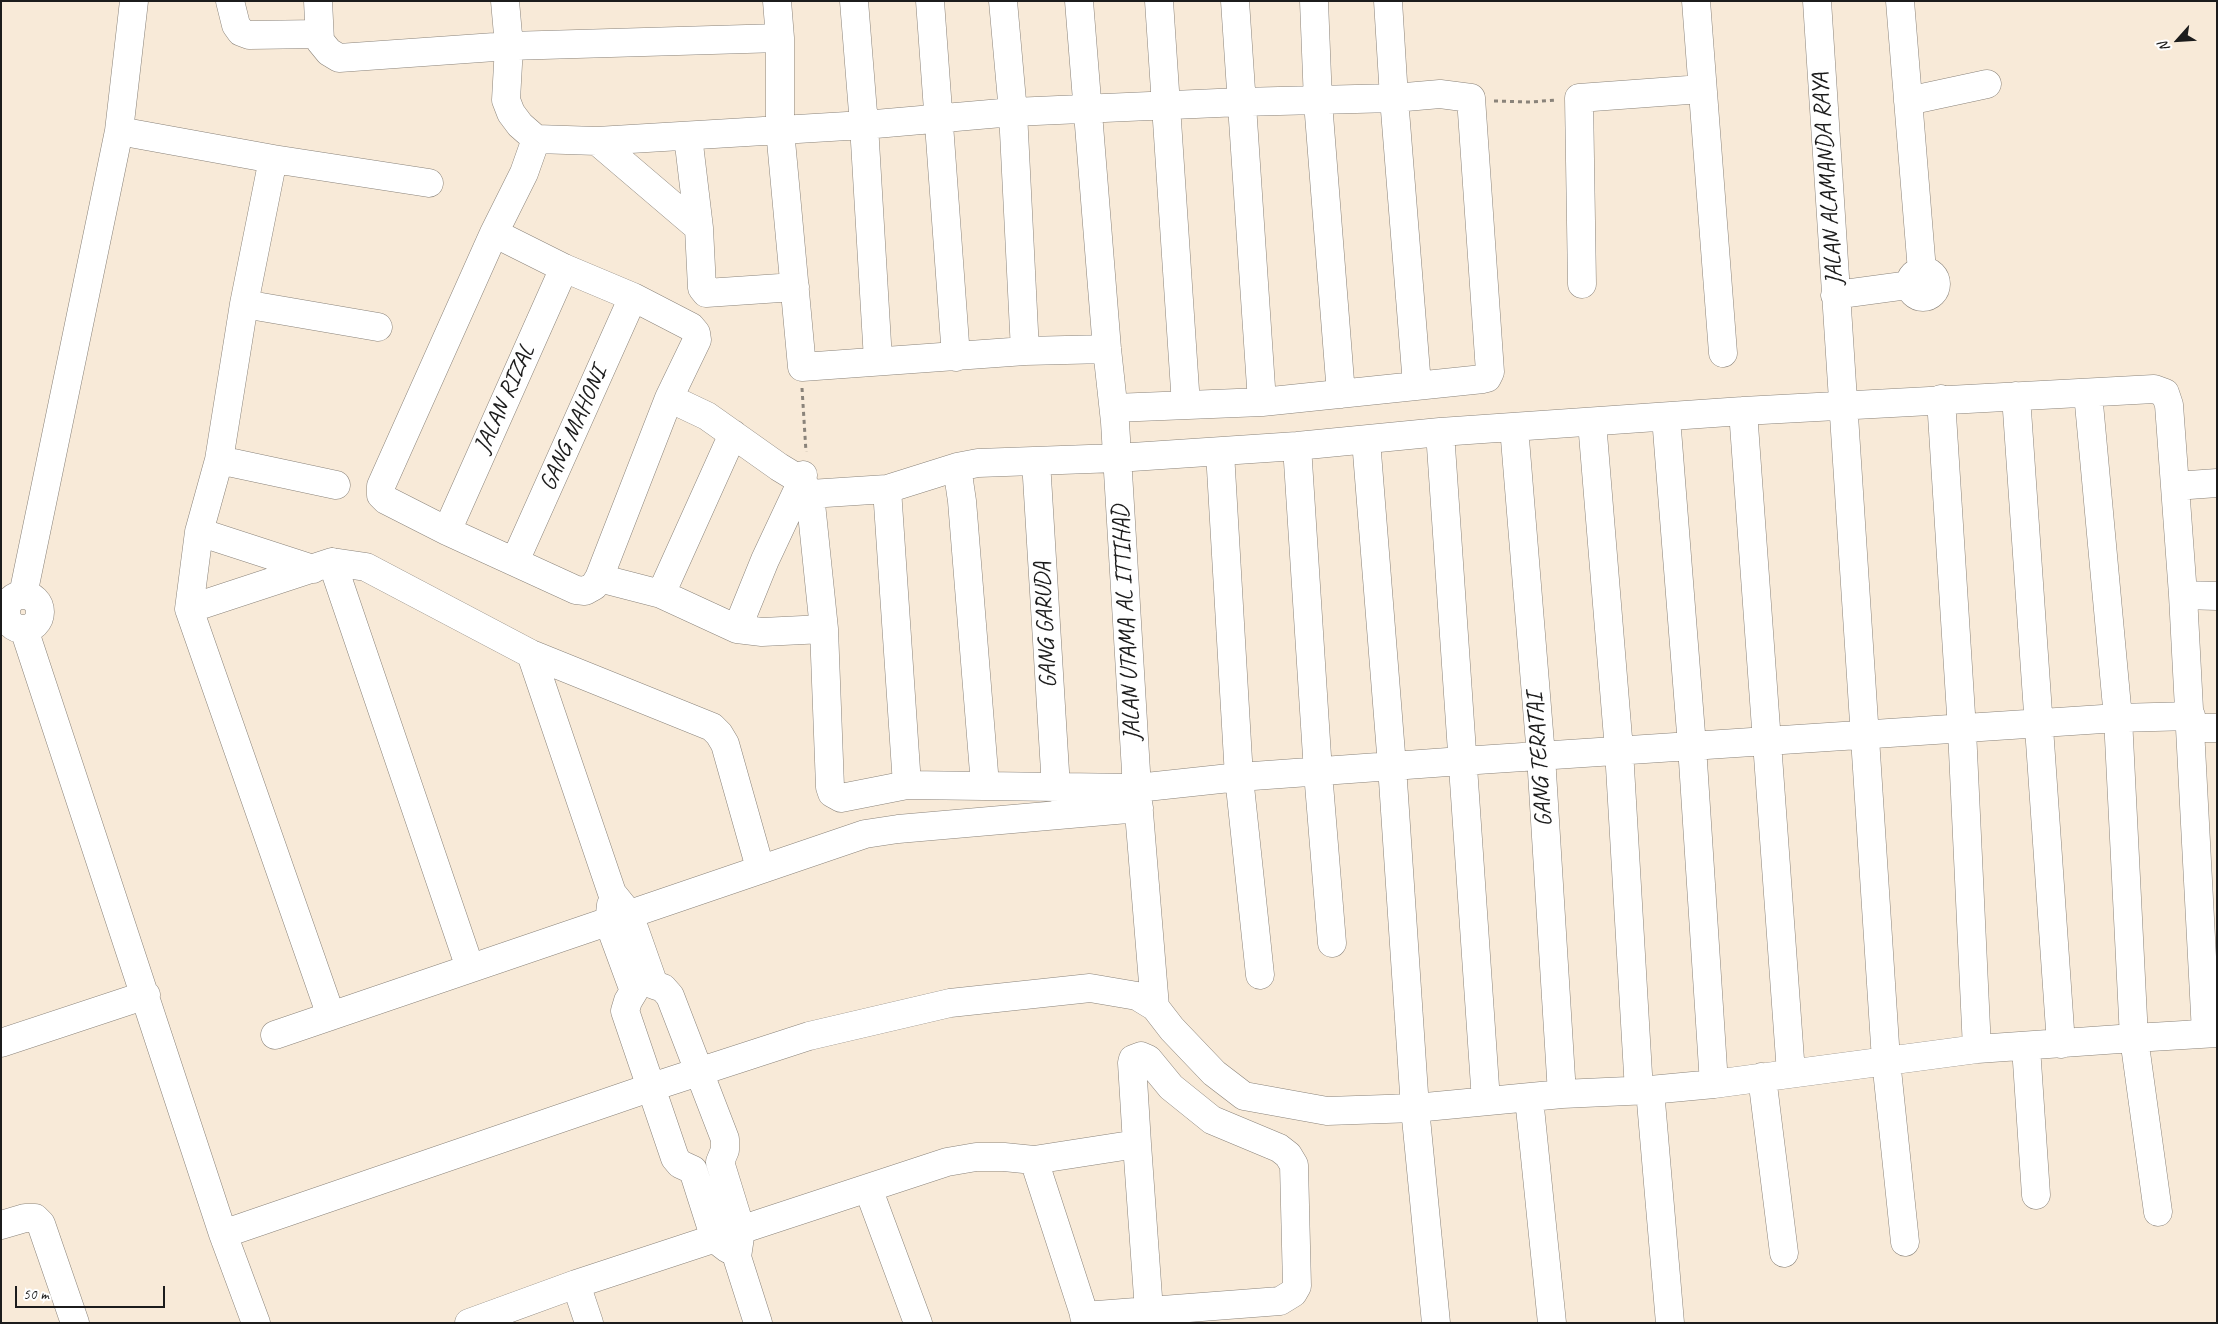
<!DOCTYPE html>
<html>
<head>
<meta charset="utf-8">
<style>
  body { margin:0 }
  #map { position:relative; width:2218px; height:1324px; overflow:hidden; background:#f8ead8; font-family:Caveat,sans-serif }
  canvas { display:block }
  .frame { position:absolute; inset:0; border:2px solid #1c1c1c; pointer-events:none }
  .north { position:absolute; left:2153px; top:15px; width:50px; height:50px; -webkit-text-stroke:4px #fff; paint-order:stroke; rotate:244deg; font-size:14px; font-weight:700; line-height:20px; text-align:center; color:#1c1c1c }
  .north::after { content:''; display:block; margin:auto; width:18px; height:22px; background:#1c1c1c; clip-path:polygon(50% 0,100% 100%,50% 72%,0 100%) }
  .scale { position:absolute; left:15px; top:1286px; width:150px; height:22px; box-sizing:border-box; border:2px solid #1c1c1c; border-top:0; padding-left:6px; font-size:15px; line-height:18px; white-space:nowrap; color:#1c1c1c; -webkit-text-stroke:4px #fff; paint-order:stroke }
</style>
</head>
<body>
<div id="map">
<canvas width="2218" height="1324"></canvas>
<div class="frame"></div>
<div class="north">N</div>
<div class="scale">50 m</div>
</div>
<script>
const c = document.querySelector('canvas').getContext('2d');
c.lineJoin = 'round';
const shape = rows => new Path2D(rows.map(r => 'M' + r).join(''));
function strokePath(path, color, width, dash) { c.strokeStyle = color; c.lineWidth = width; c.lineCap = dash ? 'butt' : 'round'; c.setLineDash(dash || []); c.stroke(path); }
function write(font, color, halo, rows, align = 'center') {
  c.font = font + ' Caveat,sans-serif'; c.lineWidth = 4.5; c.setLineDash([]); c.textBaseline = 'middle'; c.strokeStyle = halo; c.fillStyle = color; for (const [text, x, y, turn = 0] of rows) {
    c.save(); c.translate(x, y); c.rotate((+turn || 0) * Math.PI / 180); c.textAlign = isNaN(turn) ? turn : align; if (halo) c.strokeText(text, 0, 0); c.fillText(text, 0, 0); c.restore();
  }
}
const minor = shape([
  [230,1,236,25,241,32,249,35,319,34],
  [318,1,320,41,329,52,339,58,509,46,506,100,511,113,520,125,536,139,597,141,864,125,1013,112,1241,102,1394,98,1388,1],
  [505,1,509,46,780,38],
  [777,1,780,38,780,130,802,367,1025,351,1107,349],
  [854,1,864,125,878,360],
  [930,1,956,357],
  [1003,1,1013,112,1025,351],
  [1079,1,1107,349,1115,422,1137,788,1155,1007],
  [1159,1,1186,405],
  [1235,1,1262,402],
  [1314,1,1318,102,1341,394],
  [1696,1,1723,353],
  [1817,1,1886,1060,1905,1242],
  [1900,1,1922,271],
  [1908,101,1987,84],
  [119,131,273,159,429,183],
  [597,141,699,228,688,136],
  [699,228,702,288,706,293,795,287],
  [494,233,524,173,536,139],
  '1910 284a13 13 0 1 1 26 0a13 13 0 1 1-26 0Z',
  [1582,284,1579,98,1702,89],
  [1835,295,1909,285],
  [244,304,378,327],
  [2088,393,2118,718,2134,1038,2217,1033],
  [2016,396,2061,1044],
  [669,398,697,340,696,333,691,327,633,297,564,268,494,233,381,486,381,495,386,500,447,531,576,590,585,591,594,586,599,578,669,398,707,416,779,467,802,481,810,494,887,489,957,467],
  [1941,399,1962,730,1977,1049],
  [1114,408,1262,402,1483,379,1487,378,1490,372,1471,98,1440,94,1394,98,1417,385],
  [1743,411,1791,1073],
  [1666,417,1692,746,1714,1084],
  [1592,422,1619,750,1639,1091],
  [1514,427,1541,756,1562,1094],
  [1440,432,1486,1101],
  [1366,440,1392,766,1415,1108,1436,1323],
  [1297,446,1318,772,1332,943],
  [1220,452,1239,777,1260,975],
  [219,460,336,485],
  [1036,461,1056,788],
  [2175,486,2217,483],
  [887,489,907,785],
  [810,494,824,629,830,787,832,793,841,798,907,785,1137,788,1239,777,1462,761,2118,718,2191,716],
  [447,531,564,268],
  [199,532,219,460,244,304,273,159],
  [515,561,633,297],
  [332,562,470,968],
  [599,578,661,594,737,629,762,632,824,629],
  [661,594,733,434],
  [23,595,119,131,134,1],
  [2183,595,2206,1033],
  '6 612a17 17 0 1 1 34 0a17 17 0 1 1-34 0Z',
  [189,609,199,532,313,569],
  [24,629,223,1234,256,1323],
  [737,629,765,560,802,481,803,475],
  [531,654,612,893,629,914,654,985,663,988,670,996,725,1139,725,1150,720,1162,741,1230,737,1257,758,1323],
  [2191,728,2217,728],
  [985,785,962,501,957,467,978,463,1117,458,1297,446,1440,432,1743,411,2154,389,2165,393,2169,405,2183,595,2217,596],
  [611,905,609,923,634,991,628,1001,625,1011,675,1158,680,1164,693,1170,715,1239,728,1249],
  [331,1016,189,609,332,562,366,567,531,654,712,727,719,734,725,744,760,868],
  [275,1035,865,834,898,829,1139,808],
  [1,1043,146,995],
  [2026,1047,2036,1195],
  [1762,1077,1784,1253],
  [1650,1090,1670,1323],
  [1529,1098,1552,1323],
  [1034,1160,1087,1323],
  [868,1188,918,1323],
  [1,1225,25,1218,35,1218,41,1224,75,1323],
  [223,1234,652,1087,809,1036,950,1003,1090,988,1137,996,1155,1007,1172,1029,1214,1073,1244,1096,1327,1111,1415,1108,1562,1094,1650,1090,1714,1084,1977,1049,2134,1038,2158,1212],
  [576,1284,589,1323],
  [1084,1316,1280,1301,1293,1293,1297,1286,1294,1165,1288,1155,1279,1148,1212,1120,1171,1087,1148,1059,1141,1056,1133,1059,1132,1063,1137,1144],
  [469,1323,576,1284,947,1162,976,1157,1004,1157,1034,1160,1137,1144,1149,1311]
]);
strokePath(minor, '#8a837a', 29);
strokePath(shape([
  [1494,101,1530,102,1556,100],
  [802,388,806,452]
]), '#8a837a', 3, [4, 4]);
strokePath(minor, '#fff', 28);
write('24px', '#1c1c1c', '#fff', [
  ["JALAN ALAMANDA RAYA",1828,179,-94],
  ["JALAN RIZAL",505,399,-66],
  ["GANG MAHONI",574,429,-66],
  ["JALAN UTAMA AL ITTIHAD",1127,623,-93],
  ["GANG GARUDA",1046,625,-93],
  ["GANG TERATAI",1540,760,-94]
]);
</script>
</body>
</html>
